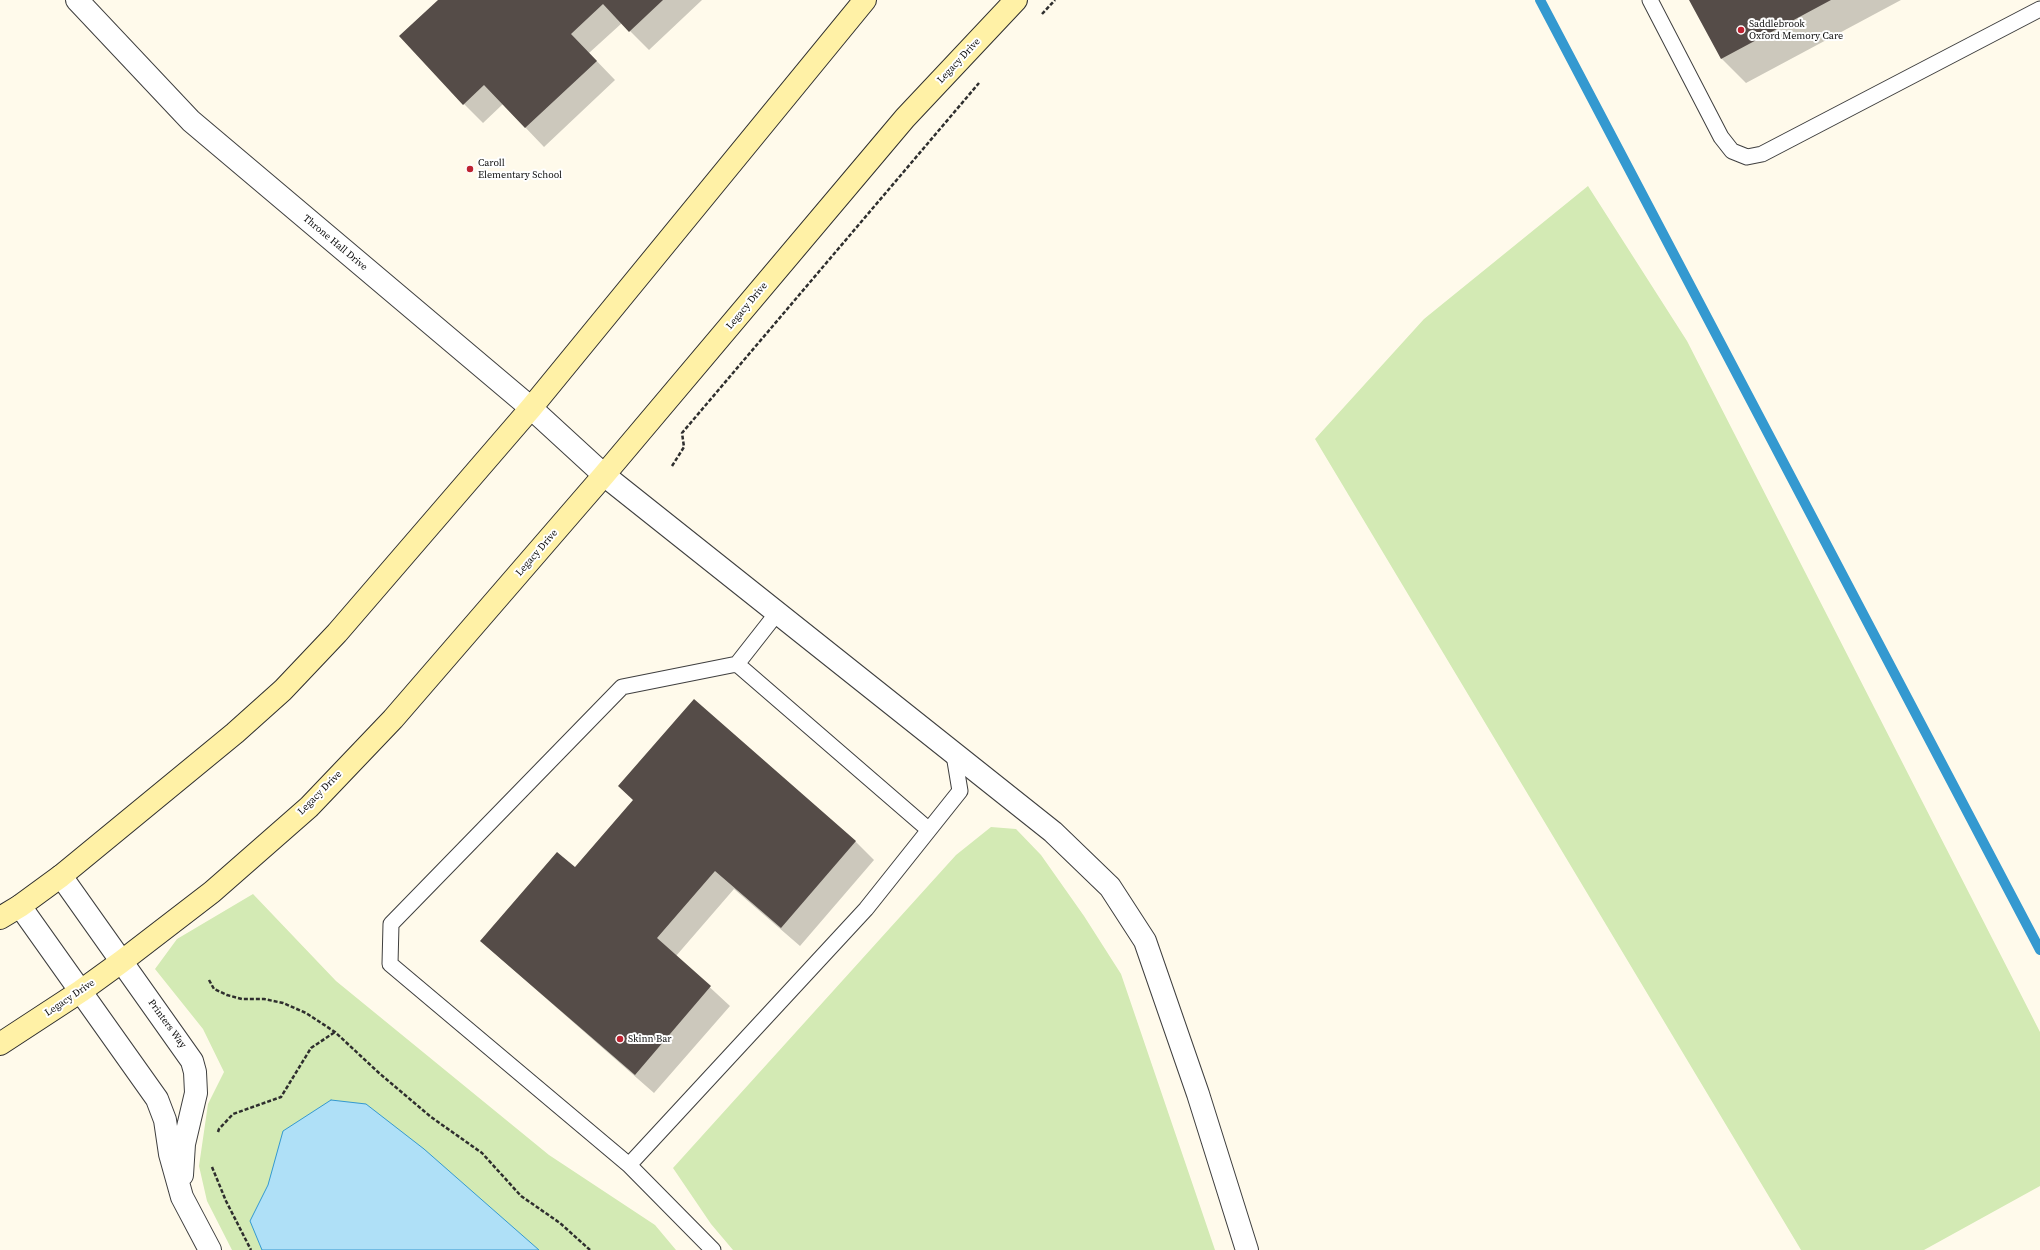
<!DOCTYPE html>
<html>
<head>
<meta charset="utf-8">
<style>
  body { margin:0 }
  canvas { display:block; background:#fffaeb }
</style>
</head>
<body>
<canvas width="2040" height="1250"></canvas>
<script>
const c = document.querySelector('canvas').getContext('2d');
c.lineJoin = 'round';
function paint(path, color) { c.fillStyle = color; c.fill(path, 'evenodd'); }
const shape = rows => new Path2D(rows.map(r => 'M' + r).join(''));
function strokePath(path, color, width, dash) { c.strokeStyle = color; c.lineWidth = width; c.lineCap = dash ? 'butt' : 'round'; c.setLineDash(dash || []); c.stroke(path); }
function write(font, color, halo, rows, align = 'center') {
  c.font = font + ' "Source Serif 4",serif'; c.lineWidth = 4; c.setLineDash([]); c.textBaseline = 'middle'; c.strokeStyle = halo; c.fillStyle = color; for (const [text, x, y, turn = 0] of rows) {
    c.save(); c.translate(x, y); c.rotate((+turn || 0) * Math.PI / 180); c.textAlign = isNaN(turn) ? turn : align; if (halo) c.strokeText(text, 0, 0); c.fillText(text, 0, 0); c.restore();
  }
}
paint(shape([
  [1588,186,1687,341,2040,1032,2040,1186,1924,1250,1801,1250,1315,439,1424,319],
  [991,827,1016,829,1041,855,1084,916,1121,974,1215,1250,733,1250,711,1224,673,1168,956,855],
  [253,894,336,981,549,1155,655,1225,676,1250,232,1250,207,1201,199,1166,208,1104,224,1072,203,1029,155,969,177,939]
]), '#d3eab4');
const water = shape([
  [331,1100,366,1104,424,1149,539,1250,262,1250,250,1221,268,1185,283,1131,331,1100]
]);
paint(water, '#afe0f7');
strokePath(water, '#3499d0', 1);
paint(shape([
  [439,0,702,0,649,50,622,23,589,53,615,80,544,147,503,104,483,123,464,104],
  [1691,0,1901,0,1746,83,1722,59],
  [694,701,856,842,874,860,800,946,734,889,676,956,730,1006,654,1093,501,959,482,941,575,868,634,801]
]), '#0003');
strokePath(shape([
  [1540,0,2040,950]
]), '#3499d0', 10);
paint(shape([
  [438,0,663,0,629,32,603,4,571,34,597,61,525,128,484,85,463,105,399,36],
  [1689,0,1831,0,1721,59],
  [694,699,856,841,781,928,715,871,657,938,711,986,635,1075,480,941,557,852,575,867,633,800,618,786]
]), '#554c48');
const service = shape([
  [1650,0,1721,137,1732,151,1747,157,1762,154,2040,9],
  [777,613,737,664,622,687,391,924,390,964,629,1165,866,909,960,791,954,755],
  [737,664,929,830],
  [629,1165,713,1250]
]);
const minor = shape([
  [77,0,191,121,531,408,604,475,1053,832,1110,887,1145,941,1198,1094,1247,1250],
  [61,876,192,1061,195,1072,196,1093,184,1144,182,1175],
  [20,906,157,1099,165,1120,170,1154,182,1197,210,1250]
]);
const secondary = shape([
  [0,918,20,906,61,876,235,733,283,690,337,633,531,408,865,0],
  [0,1044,81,991,121,962,212,892,309,807,393,719,604,475,905,118,1016,0]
]);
strokePath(service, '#3f3f3f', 17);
strokePath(minor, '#3f3f3f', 24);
strokePath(secondary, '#2e2e2e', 24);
strokePath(shape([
  [1042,14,1055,0],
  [672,466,684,447,682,433,979,83],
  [209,980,214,989,227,995,242,999,264,999,283,1003,306,1013,335,1032,379,1073,431,1117,482,1153,521,1196,560,1223,590,1250],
  [218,1132,219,1129,233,1114,281,1097,311,1048,335,1032],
  [212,1167,226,1201,251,1250]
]), '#2e2e2e', 2.5, [4, 2]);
strokePath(service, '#fff', 15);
strokePath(minor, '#fff', 22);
strokePath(secondary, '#fff1a6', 22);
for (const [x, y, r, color] of [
  [1741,30,4,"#be2231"],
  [470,169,4,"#be2231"],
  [620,1039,4,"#be2231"]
]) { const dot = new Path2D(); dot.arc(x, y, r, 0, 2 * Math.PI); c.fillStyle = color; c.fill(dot); strokePath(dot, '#fff', 1.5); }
write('10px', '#0c0c0c', '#fff', [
  ["Saddlebrook",1749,24],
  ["Oxford Memory Care",1749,36],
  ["Caroll",478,163],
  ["Elementary School",478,175],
  ["Skinn Bar",628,1039]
], 'left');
write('10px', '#0c0c0c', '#fff', [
  ["Legacy Drive",959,61,-47],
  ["Throne Hall Drive",335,243,40],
  ["Legacy Drive",747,306,-50],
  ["Legacy Drive",537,553,-49],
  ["Legacy Drive",320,793,-45],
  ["Legacy Drive",70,998,-34],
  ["Printers Way",167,1024,54]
]);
</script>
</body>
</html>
